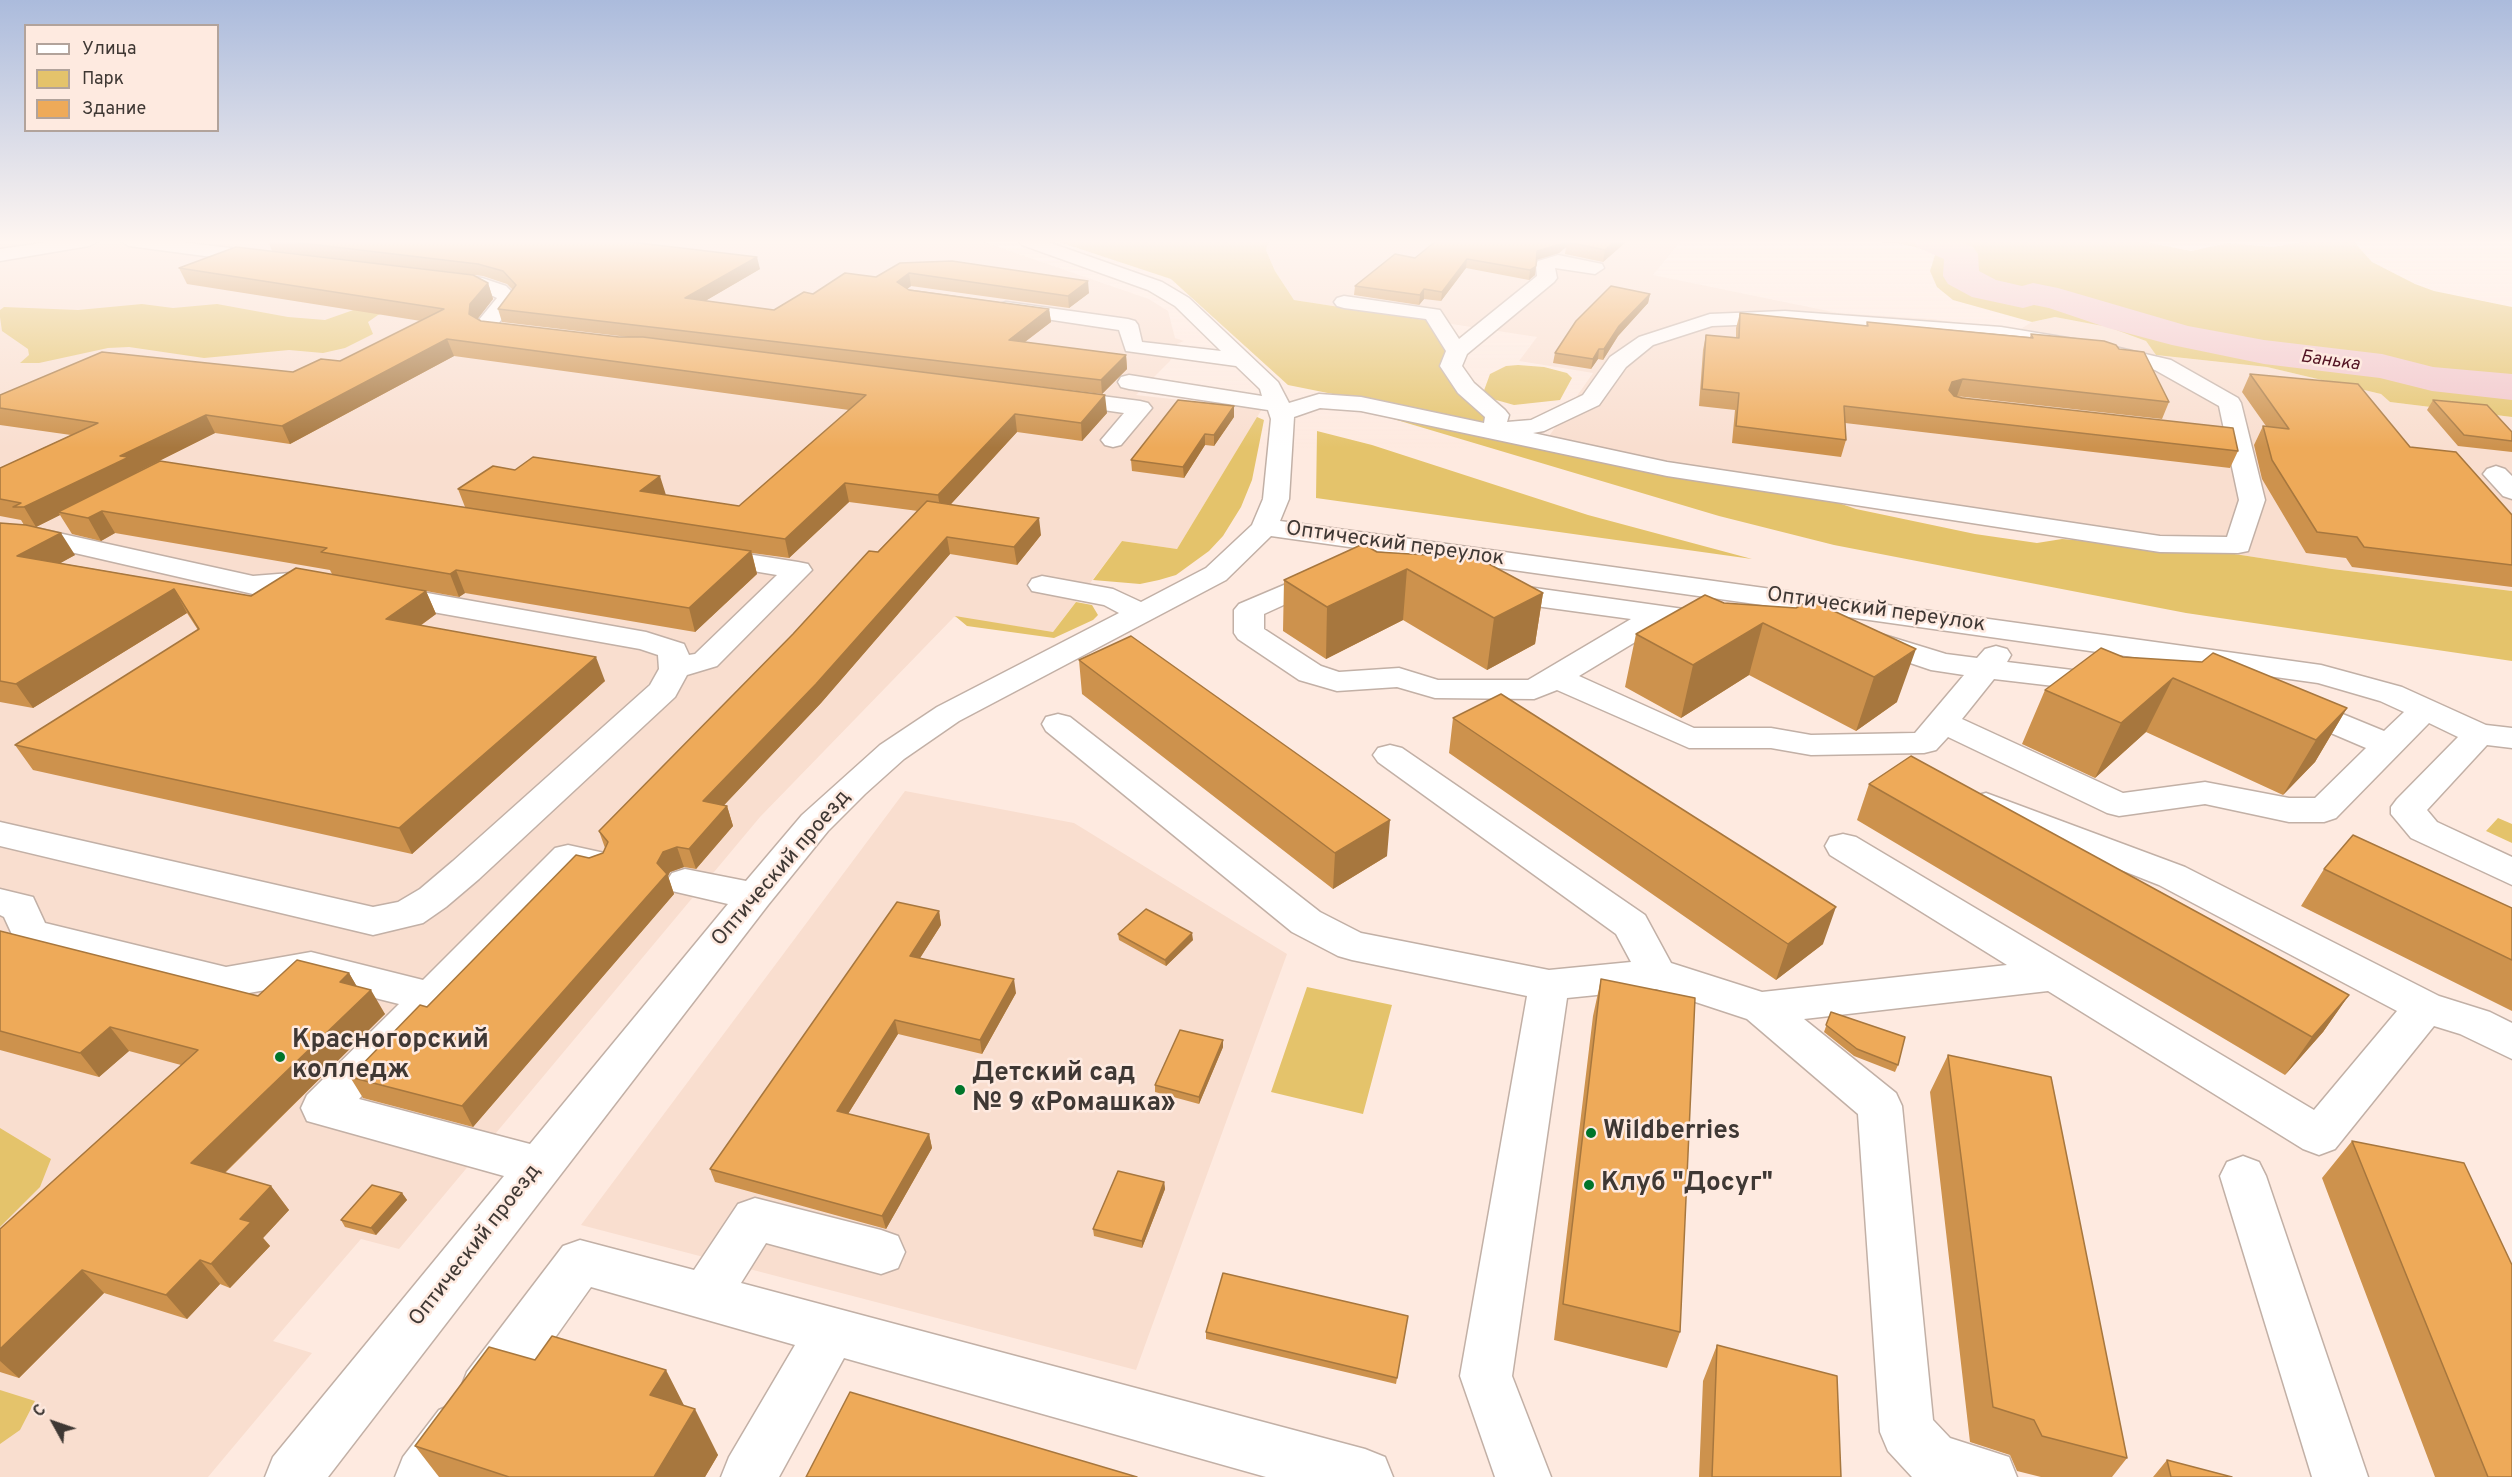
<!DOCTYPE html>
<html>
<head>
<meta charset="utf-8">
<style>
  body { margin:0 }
  #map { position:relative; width:2512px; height:1477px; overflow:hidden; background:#feeae0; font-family:Overpass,sans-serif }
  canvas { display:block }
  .legend { position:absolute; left:24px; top:24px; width:195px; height:108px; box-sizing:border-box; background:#feeae0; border:2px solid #b2a39b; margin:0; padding:8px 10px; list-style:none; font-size:18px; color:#3f3834 }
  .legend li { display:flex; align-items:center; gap:12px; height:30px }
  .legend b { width:30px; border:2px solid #b2a39b }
  .north { position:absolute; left:24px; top:1393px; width:60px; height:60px; -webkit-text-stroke:4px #feeae0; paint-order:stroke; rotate:310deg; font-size:16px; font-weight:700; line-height:24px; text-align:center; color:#3f3834 }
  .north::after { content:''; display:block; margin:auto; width:21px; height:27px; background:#3f3834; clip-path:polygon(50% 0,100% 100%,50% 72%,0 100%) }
</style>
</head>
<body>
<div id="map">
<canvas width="2512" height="1477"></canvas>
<ul class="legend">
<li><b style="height:8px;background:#fff"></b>Улица</li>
<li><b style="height:16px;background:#e4c36b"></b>Парк</li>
<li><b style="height:16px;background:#eeaa59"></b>Здание</li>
</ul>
<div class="north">С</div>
</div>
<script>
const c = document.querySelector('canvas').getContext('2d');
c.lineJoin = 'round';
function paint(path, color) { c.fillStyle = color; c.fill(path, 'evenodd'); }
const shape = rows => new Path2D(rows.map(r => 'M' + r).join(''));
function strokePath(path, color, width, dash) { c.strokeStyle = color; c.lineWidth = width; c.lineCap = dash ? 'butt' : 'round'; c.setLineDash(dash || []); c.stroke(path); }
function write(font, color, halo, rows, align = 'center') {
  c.font = font + ' Overpass,sans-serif'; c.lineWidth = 5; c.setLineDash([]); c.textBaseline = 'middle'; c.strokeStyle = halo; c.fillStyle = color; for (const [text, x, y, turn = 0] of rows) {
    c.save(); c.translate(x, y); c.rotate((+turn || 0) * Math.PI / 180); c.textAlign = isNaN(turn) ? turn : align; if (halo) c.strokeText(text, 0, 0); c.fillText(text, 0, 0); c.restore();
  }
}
paint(shape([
  [0,241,981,241,1149,299,1168,311,1175,338,1184,341,1177,344,1170,361,1136,395,1262,409,1177,549,1122,541,1053,632,954,617,760,817,399,1249,361,1239,273,1341,312,1353,208,1477,0,1477],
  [1269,241,1681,241,1653,275,1838,313,1932,319,2017,331,2032,322,2055,317,2108,327,2146,341,2156,355,2267,367,2381,394,2390,402,2512,417,2512,591,2332,569,2215,551,2182,538,1712,470,1547,439,1593,373,1519,361,1537,337,1294,300,1275,271,1266,250],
  [905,791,1074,823,1287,954,1136,1370,581,1225]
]), '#f9decf');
paint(shape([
  [1056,241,1269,241,1266,250,1275,271,1294,300,1431,321,1487,420,1477,423,1288,385,1171,279],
  [1853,241,2140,241,2191,251,2228,243,2273,247,2309,241,2348,241,2354,242,2372,262,2415,284,2434,291,2512,307,2512,417,2390,402,2381,394,2267,367,2156,355,2146,341,2108,327,2055,317,2032,322,1953,300,1937,287,1930,271,1936,252,1898,243],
  [396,295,423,298,378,315,368,322,373,334,345,348,323,353,289,350,204,358,129,347,108,348,39,363,20,363,29,355,28,349,2,331,0,317,0,310,4,307,78,310,142,304,173,308,217,304,288,317,325,320],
  [1518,365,1544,367,1567,373,1572,378,1560,400,1514,405,1482,396,1490,374,1506,366],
  [1370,412,1830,500,1856,509,1975,534,2037,543,2062,539,2215,551,2332,569,2512,591,2512,661,2186,613,1834,545,1719,516],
  [1257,417,1264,420,1252,480,1241,507,1223,536,1209,551,1176,575,1159,580,1140,584,1093,580,1122,541,1177,549],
  [1317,431,1372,445,1588,515,1752,559,1316,498],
  [1076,602,1092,605,1098,615,1093,620,1054,638,967,626,955,616,1053,632],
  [2498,818,2512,824,2512,843,2486,831],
  [1307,987,1392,1005,1363,1114,1271,1092],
  [0,1128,51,1159,40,1187,0,1227],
  [0,1390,35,1401,20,1430,0,1444]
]), '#e4c36b');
paint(shape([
  [1913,241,1959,241,1973,247,1978,254,1979,271,1996,280,2022,286,2033,283,2058,288,2188,326,2264,340,2382,354,2433,367,2512,374,2512,400,2432,391,2380,378,2264,364,2172,345,2108,328,2049,308,2034,305,2023,308,1972,297,1948,284,1943,276,1944,259,1918,248,1913,241]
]), '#f1c5ca');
const minor = shape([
  [56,241,98,241,89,246,0,261,0,249,56,241],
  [120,241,170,241,265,252,274,258,265,264,129,246,120,241],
  [1019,241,1045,241,1162,282,1189,298,1278,382,1289,403,1319,394,1361,397,1484,423,1485,417,1458,393,1440,366,1446,351,1426,319,1344,308,1337,306,1334,302,1337,298,1344,296,1440,310,1459,339,1537,276,1536,265,1538,261,1558,255,1602,264,1604,268,1595,274,1555,268,1557,278,1554,282,1467,354,1462,366,1474,383,1505,410,1509,415,1507,422,1531,420,1583,395,1610,357,1639,337,1710,314,1785,311,2001,327,2098,343,2171,360,2238,398,2241,403,2265,500,2248,551,2238,553,2160,552,1667,476,1361,411,1320,408,1294,417,1289,499,1280,521,2321,665,2402,687,2486,725,2512,728,2512,748,2487,745,2427,810,2437,822,2512,857,2512,885,2411,838,2391,814,2391,807,2397,799,2458,737,2429,723,2336,818,2324,822,2289,822,2205,804,2119,816,2107,813,1948,737,1936,750,1924,753,1811,755,1771,748,1689,748,1557,690,1534,699,1435,698,1397,687,1337,691,1299,680,1238,639,1234,633,1234,610,1239,604,1324,568,1334,570,1338,576,1334,582,1264,614,1264,629,1321,666,1339,672,1399,668,1438,680,1528,680,1631,619,1499,601,1489,598,1485,592,1489,586,1499,583,1712,613,1722,616,1727,622,1722,628,1712,631,1665,624,1579,676,1694,728,1771,728,1811,735,1915,733,1964,675,1931,670,1860,646,1856,640,1860,634,1871,631,1946,654,1977,658,1985,649,1996,646,2007,649,2011,655,2007,662,2105,674,2116,676,2121,683,2116,690,2105,692,1994,679,1962,719,2123,793,2205,782,2289,798,2315,798,2366,748,2284,713,2279,706,2284,699,2295,696,2306,699,2384,731,2404,712,2380,701,2318,683,1271,536,1226,580,959,721,904,759,865,794,828,831,768,905,328,1477,265,1477,273,1457,504,1176,307,1121,301,1108,307,1095,399,1004,311,982,226,997,30,947,16,943,4,917,0,915,0,889,33,897,45,923,226,967,311,952,423,980,555,848,568,845,609,854,614,863,609,872,596,876,576,871,359,1099,530,1144,728,904,672,891,666,882,672,873,685,869,746,881,802,815,880,745,937,707,1119,613,1104,605,1032,591,1028,585,1032,579,1042,576,1113,589,1141,602,1206,568,1252,525,1263,499,1271,419,1268,410,1129,389,1121,387,1118,382,1121,377,1129,375,1262,396,1260,389,1236,366,1126,351,1119,330,999,312,996,308,999,304,1006,302,1128,319,1135,321,1138,325,1142,342,1221,351,1175,306,1148,290,1022,245,1019,241],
  [1785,323,2001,339,2098,355,2155,370,2219,406,2239,500,2227,537,2160,536,1667,462,1533,433,1544,431,1599,405,1626,367,1653,345,1712,326,1785,323],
  [447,274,482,278,506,286,518,298,498,324,530,329,533,333,530,337,523,339,480,333,477,329,478,321,497,298,479,289,440,284,437,280,440,276,447,274],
  [1063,391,1140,401,1148,403,1152,408,1121,445,1113,447,1105,445,1101,440,1124,413,1055,403,1052,398,1055,393,1063,391],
  [2496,466,2505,469,2512,476,2512,499,2503,496,2483,474,2487,469,2496,466],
  [0,527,40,529,253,576,303,572,326,577,330,583,326,589,316,591,303,588,253,594,40,545,0,543,0,527],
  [709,548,798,562,808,564,812,570,717,666,687,675,675,697,479,879,446,907,423,923,373,935,0,846,0,822,373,907,398,902,420,889,453,861,650,685,659,669,658,655,640,649,388,604,378,601,374,595,378,589,388,586,646,632,684,644,689,655,695,654,777,575,699,562,695,556,699,550,709,548],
  [1058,714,1070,717,1320,912,1361,933,1549,970,1631,962,1616,934,1378,762,1373,755,1378,748,1390,745,1402,748,1645,915,1671,963,1762,992,2007,965,1830,855,1825,846,1830,837,1843,834,1856,837,2314,1110,2397,1011,2159,885,1974,812,1969,804,1974,796,1986,793,2185,867,2439,996,2490,1012,2512,1023,2512,1059,2460,1034,2434,1026,2335,1149,2319,1155,2303,1149,2048,991,1804,1019,1896,1093,1902,1106,1933,1420,1950,1438,2009,1457,2017,1477,1912,1477,1888,1451,1880,1432,1858,1114,1747,1019,1656,989,1567,998,1512,1376,1551,1477,1495,1477,1460,1376,1527,996,1352,960,1338,956,1292,932,1046,731,1042,724,1046,717,1058,714],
  [2243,1156,2259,1162,2266,1176,2368,1477,2312,1477,2220,1176,2227,1162,2243,1156],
  [755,1198,881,1230,898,1236,905,1252,898,1268,881,1274,766,1243,741,1283,1365,1449,1385,1457,1393,1477,1266,1477,844,1358,779,1477,721,1477,729,1457,795,1345,591,1287,505,1408,486,1416,478,1413,485,1429,477,1448,456,1477,395,1477,403,1457,439,1410,458,1402,466,1405,460,1390,467,1372,563,1246,580,1240,694,1270,738,1204,755,1198]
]);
strokePath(minor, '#c2b0a6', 3);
paint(minor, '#fff');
paint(shape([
  [268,241,647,241,643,243,760,269,705,301,774,310,813,294,876,277,900,263,1089,293,1069,308,911,286,907,289,1049,309,1051,322,1025,342,1126,355,1127,369,1102,394,959,377,1107,413,1082,441,1017,432,950,505,1041,535,1017,565,950,554,821,703,724,805,727,806,733,826,696,869,684,867,670,872,668,876,674,894,473,1127,363,1098,350,1077,589,858,603,853,605,848,599,831,918,511,849,502,789,558,752,553,757,574,695,632,465,593,459,597,426,591,436,614,420,626,605,681,412,854,33,770,15,745,198,630,187,613,33,708,0,702,0,523,24,525,21,520,0,516,0,468,71,435,0,425,0,395,293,372,340,361,421,321,187,284,179,268,488,283,493,299,477,319,481,321,619,337,628,337,502,322,498,309,513,290,507,284,483,276,272,251],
  [454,356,849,410,739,506,666,495,458,489,465,507,137,472,215,433,290,444],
  [60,515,72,534,101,541,115,533,330,570,332,574,251,596,60,563,75,555,36,527],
  [1436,241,1627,241,1603,262,1565,254,1566,247,1559,253,1536,260,1535,275,1529,280,1466,268,1441,301,1424,299,1419,305,1354,295,1355,286,1415,258],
  [1650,294,1648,303,1618,336,1603,360,1598,359,1591,369,1553,363,1555,353],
  [1740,313,1866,326,1867,322,2030,337,2031,334,2119,349,2169,402,2162,419,1956,396,2238,451,2230,468,1845,423,1846,440,1841,457,1732,443,1735,410,1699,406,1703,350,1706,335,1736,338,1736,328],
  [2250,374,2410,447,2512,515,2512,587,2352,567,2346,558,2306,553,2262,479,2254,445,2263,426,2266,426,2242,392],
  [2433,400,2512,432,2512,452,2458,446,2427,410],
  [1234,417,1214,446,1205,445,1184,478,1132,471,1131,460],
  [1377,552,1543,593,1535,644,1487,670,1403,620,1326,659,1283,631,1284,580],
  [1810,600,1897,702,1856,731,1749,675,1681,718,1625,687,1636,634,1724,603,1796,608],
  [2123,657,2347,708,2315,762,2283,795,2146,732,2095,778,2022,744,2045,690],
  [1079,660,1387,856,1333,889,1082,694],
  [1453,718,1823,944,1776,980,1449,753],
  [1869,784,2349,995,2323,1032,2285,1075,1857,820],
  [2324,869,2512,908,2512,1011,2301,906],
  [939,911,941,925,920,958,1016,993,982,1054,898,1034,848,1114,929,1134,932,1148,886,1229,715,1182,710,1169],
  [0,931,258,996,349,973,357,987,385,1014,225,1173,271,1186,289,1210,263,1238,270,1246,230,1288,220,1284,187,1319,104,1293,19,1378,0,1372,0,1229,181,1065,129,1051,99,1077,0,1050],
  [1118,934,1193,940,1166,966,1119,940],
  [1601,979,1680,1332,1667,1368,1554,1340,1593,1016],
  [1831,1012,1898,1065,1895,1072,1854,1056,1824,1032],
  [1223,1040,1223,1047,1199,1104,1155,1092,1155,1085],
  [1948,1055,2127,1458,2112,1477,2041,1477,2017,1471,2010,1455,1970,1442,1930,1092],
  [2352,1141,2512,1477,2435,1477,2322,1178],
  [1164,1182,1165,1189,1142,1248,1094,1236,1093,1229],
  [402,1193,407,1200,376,1235,345,1227,341,1220],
  [1408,1316,1396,1384,1206,1339,1206,1332],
  [1717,1345,1841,1477,1699,1477,1703,1381],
  [684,1405,718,1455,705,1477,439,1477,415,1446],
  [2167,1460,2232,1477,2153,1477]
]), '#cd924d');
paint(shape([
  [621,241,647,241,624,253],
  [1564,241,1573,241,1567,242,1566,247,1559,253,1536,260,1537,251],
  [1615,241,1627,241,1603,262,1605,250],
  [757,257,760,269,688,311,685,298],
  [1467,259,1466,268,1441,301,1442,292],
  [1536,266,1535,275,1529,280,1530,270],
  [909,273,911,286,899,295,897,282],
  [1088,281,1089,293,1069,308,1068,296],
  [488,283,493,299,476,321,469,314,470,304],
  [1424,289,1424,299,1419,305,1420,295],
  [1650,294,1648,303,1618,336,1603,360,1604,349,1619,326],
  [1049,309,1051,322,1010,353,1009,340],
  [447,339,454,356,290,444,282,426],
  [1599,349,1598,359,1591,369,1593,359],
  [1126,355,1127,369,1102,394,1101,380],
  [1963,379,1957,396,1947,399,1944,406,1952,382],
  [1105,395,1107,413,1082,441,1081,423],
  [1234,406,1234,417,1214,446,1214,435],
  [1015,414,1017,432,941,515,938,495],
  [206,415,215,433,137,472,139,476,58,512,60,515,36,527,24,507,120,456],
  [1205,434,1205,445,1184,478,1183,467],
  [660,476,666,495,640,491],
  [845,483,849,502,789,558,785,539],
  [102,511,115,533,101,541,88,518],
  [1039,518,1041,535,1017,565,1014,547],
  [61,533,75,555,32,579,17,556],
  [947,537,950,554,821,703,709,821,703,801],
  [751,551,757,574,695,632,689,608],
  [1407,569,1403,620,1326,659,1327,607],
  [456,570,465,593,459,597,450,574],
  [174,589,187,613,33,708,16,684],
  [426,591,436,614,396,643,386,619],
  [1543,593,1535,644,1487,670,1494,618],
  [1763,623,1749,675,1681,718,1693,665],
  [1916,649,1897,702,1856,731,1874,677],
  [596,657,605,681,412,854,399,828],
  [2173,678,2146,732,2095,778,2121,723],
  [2347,708,2315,762,2283,795,2316,740],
  [727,806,733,826,696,869,689,849],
  [1390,820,1387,856,1333,889,1335,853],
  [677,847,684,867,670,872,668,876,674,894,473,1127,462,1106,657,863,663,852],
  [1836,907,1823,944,1776,980,1788,944],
  [939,911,941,925,913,969,910,956],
  [1192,933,1193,940,1166,966,1165,960],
  [349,973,363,997,340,982],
  [1014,979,1016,993,982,1054,980,1040],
  [371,990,385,1014,210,1187,191,1163],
  [2349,995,2323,1032,2285,1075,2312,1037],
  [895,1020,898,1034,841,1125,837,1111],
  [110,1027,129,1051,99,1077,80,1053],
  [1223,1040,1223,1047,1199,1104,1199,1097],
  [929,1134,932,1148,886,1229,882,1216],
  [1164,1182,1165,1189,1142,1248,1142,1241],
  [271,1186,289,1210,263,1238,270,1246,230,1288,211,1264,240,1219],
  [402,1193,407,1200,376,1235,371,1228],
  [200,1260,220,1284,187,1319,166,1295],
  [82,1270,104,1293,19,1378,0,1361,0,1349],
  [666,1370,690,1417,695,1409,718,1455,705,1477,654,1477,650,1395]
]), '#a7773e');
const building = shape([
  [284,241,623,241,757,257,685,298,774,310,804,292,813,294,845,273,876,277,900,263,952,261,1088,281,1068,296,909,273,897,282,909,290,1049,309,1009,340,1126,355,1101,380,498,309,516,285,503,271,478,264,284,241],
  [1436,241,1564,241,1561,244,1537,251,1536,266,1530,270,1467,259,1442,292,1424,289,1420,295,1355,286,1395,254,1415,258,1436,241],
  [1568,241,1615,241,1605,250,1567,242,1568,241],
  [236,247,473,275,488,283,470,304,469,314,481,321,619,337,643,337,1105,395,1081,423,1015,414,938,495,845,483,785,539,458,489,493,466,515,470,533,457,660,476,640,491,739,506,866,395,447,339,282,426,206,415,120,456,129,457,24,507,13,507,21,503,0,499,0,468,98,423,0,408,0,395,102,352,293,372,321,359,340,361,444,309,179,268,236,247],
  [1611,286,1650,294,1619,326,1604,349,1599,349,1593,359,1555,353,1576,321,1611,286],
  [1740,313,1868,326,1867,322,2033,338,2031,334,2104,341,2116,345,2119,349,2144,352,2169,402,1963,379,1952,382,1949,390,1954,396,1962,398,2233,428,2238,451,1844,406,1846,440,1736,426,1739,393,1702,389,1706,335,1739,338,1740,313],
  [2250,374,2358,384,2410,447,2456,452,2512,515,2512,565,2364,547,2357,537,2317,532,2272,460,2263,426,2289,429,2250,374],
  [1178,400,1234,406,1214,435,1205,434,1183,467,1131,460,1178,400],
  [2433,400,2487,405,2512,432,2512,441,2464,435,2433,400],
  [160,461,751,551,689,608,456,570,450,574,321,552,327,548,102,511,88,518,58,512,160,461],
  [927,501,1039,518,1014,547,947,537,816,684,703,801,727,806,689,849,677,847,663,852,657,863,667,874,462,1106,350,1077,420,1005,427,1007,576,855,589,858,603,853,608,842,599,831,793,634,869,551,878,552,927,501],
  [0,523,26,525,61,533,17,556,251,596,296,568,426,591,386,619,596,657,399,828,15,745,199,629,174,589,16,684,0,681,0,523],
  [1363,544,1377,552,1444,556,1461,549,1543,593,1494,618,1407,569,1327,607,1284,580,1363,544],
  [1705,595,1724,603,1796,608,1810,600,1916,649,1874,677,1763,623,1693,665,1636,634,1705,595],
  [1131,636,1390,820,1335,853,1079,660,1131,636],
  [2101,648,2123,657,2202,662,2213,653,2347,708,2316,740,2173,678,2121,723,2045,690,2101,648],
  [1501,694,1836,907,1788,944,1453,718,1501,694],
  [1911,756,2349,995,2312,1037,1869,784,1911,756],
  [2353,835,2512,908,2512,960,2324,869,2353,835],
  [897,902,939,911,910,956,1014,979,980,1040,895,1020,837,1111,929,1134,882,1216,710,1169,897,902],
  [1146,909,1192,933,1165,960,1118,934,1146,909],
  [0,931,258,996,297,960,349,973,340,982,371,990,191,1163,271,1186,240,1219,251,1222,211,1264,200,1260,166,1295,82,1270,0,1349,0,1229,198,1050,110,1027,80,1053,0,1031,0,931],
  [1601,979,1695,998,1680,1332,1563,1304,1601,979],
  [1831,1012,1905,1037,1898,1065,1857,1049,1826,1025,1831,1012],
  [1180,1030,1223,1040,1199,1097,1155,1085,1180,1030],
  [1948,1055,2051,1077,2127,1458,2042,1436,2034,1420,1993,1407,1948,1055],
  [2352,1141,2464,1163,2512,1265,2512,1477,2488,1477,2352,1141],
  [1118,1171,1164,1182,1142,1241,1093,1229,1118,1171],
  [372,1185,402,1193,371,1228,341,1220,372,1185],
  [1223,1273,1408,1316,1397,1378,1206,1332,1223,1273],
  [552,1336,666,1370,650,1395,695,1409,654,1477,509,1477,415,1446,489,1347,535,1360,552,1336],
  [1717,1345,1837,1376,1841,1477,1712,1477,1717,1345],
  [850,1392,1137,1477,806,1477,850,1392],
  [2167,1460,2232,1477,2171,1477,2167,1460]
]);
paint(building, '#eeaa59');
strokePath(building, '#a7773e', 1.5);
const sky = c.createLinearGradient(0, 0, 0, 448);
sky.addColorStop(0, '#abbbdc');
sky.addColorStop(0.54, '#fff6f1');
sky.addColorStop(1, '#fff6f100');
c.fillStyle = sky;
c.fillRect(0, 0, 2512, 448);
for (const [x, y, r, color] of [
  [280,1057,6,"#00752a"],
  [960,1090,6,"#00752a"],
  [1591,1133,6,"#00752a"],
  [1589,1185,6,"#00752a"]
]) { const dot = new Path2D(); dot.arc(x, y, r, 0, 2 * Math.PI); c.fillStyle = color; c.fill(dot); strokePath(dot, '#feeae0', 2); }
write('italic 18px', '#521222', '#feeae0', [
  ["Банька",2330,362,8]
]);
write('21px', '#3f3834', '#feeae0', [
  ["Оптический переулок",1395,545,8],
  ["Оптический переулок",1876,611,8],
  ["Оптический проезд",782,869,-49],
  ["Оптический проезд",476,1246,-52]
]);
write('bold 26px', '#3f3834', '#feeae0', [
  ["Красногорский",292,1042],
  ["колледж",292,1072],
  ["Детский сад",972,1075],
  ["№ 9 «Ромашка»",972,1105],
  ["Wildberries",1603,1133],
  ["Клуб \"Досуг\"",1601,1185]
], 'left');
</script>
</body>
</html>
